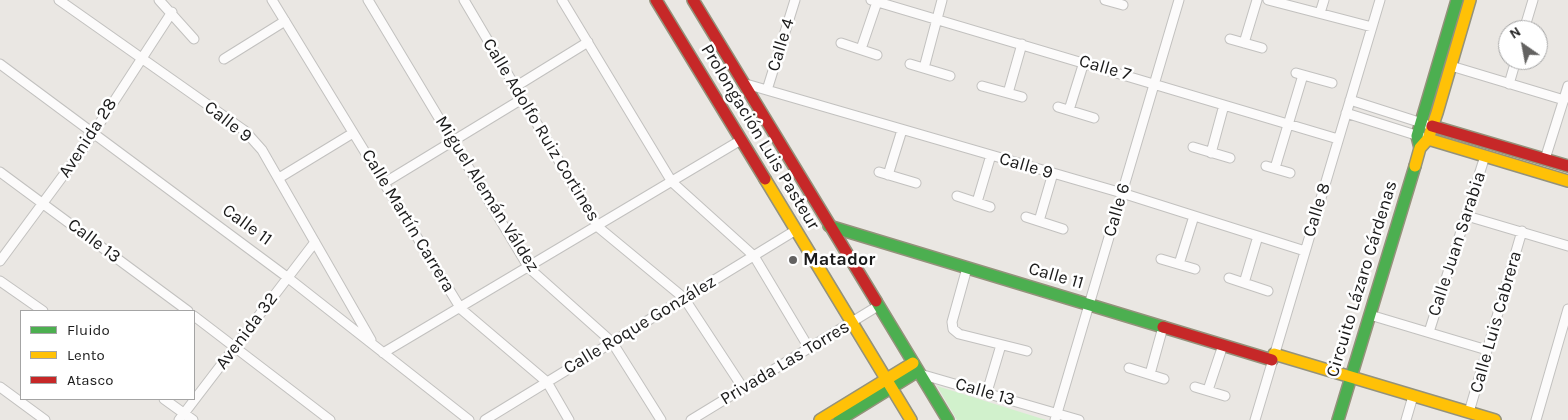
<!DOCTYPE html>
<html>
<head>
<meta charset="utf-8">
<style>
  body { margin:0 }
  #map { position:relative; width:1568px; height:420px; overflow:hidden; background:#eae7e3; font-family:Karla,sans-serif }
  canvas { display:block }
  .legend { position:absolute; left:20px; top:310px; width:175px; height:90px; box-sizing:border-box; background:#fff; border:1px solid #a4a4a4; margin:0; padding:6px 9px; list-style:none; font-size:15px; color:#1b1b1b }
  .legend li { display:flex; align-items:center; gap:10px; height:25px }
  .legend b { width:25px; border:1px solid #a4a4a4 }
  .north { position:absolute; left:1498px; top:20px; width:50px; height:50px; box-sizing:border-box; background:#fff; border:1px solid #a4a4a4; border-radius:50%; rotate:327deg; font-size:14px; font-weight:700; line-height:20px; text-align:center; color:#1b1b1b }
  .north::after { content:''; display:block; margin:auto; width:18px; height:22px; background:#636261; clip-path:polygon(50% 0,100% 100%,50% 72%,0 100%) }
</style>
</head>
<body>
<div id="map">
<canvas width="1568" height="420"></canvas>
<ul class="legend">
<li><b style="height:6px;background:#4caf50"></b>Fluido</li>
<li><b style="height:6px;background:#ffc107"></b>Lento</li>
<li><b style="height:6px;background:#c62828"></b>Atasco</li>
</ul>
<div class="north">N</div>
</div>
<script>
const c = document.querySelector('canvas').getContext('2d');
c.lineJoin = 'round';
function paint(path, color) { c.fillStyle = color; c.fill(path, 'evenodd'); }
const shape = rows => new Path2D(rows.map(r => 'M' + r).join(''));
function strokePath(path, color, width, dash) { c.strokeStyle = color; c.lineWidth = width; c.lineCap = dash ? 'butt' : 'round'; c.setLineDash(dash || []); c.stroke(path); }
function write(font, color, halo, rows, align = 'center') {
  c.font = font + ' Karla,sans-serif'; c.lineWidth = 5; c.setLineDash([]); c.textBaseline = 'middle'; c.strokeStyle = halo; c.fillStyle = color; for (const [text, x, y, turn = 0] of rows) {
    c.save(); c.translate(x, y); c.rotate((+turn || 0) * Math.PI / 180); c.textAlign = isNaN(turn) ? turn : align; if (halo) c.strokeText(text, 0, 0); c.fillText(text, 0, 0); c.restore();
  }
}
paint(shape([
  [937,386,1046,420,957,420]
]), '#d1f1cc');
const street = shape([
  [59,0,245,131,262,150,371,340],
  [159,0,194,39],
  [272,0,461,309,547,382,569,420],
  [368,0,529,268,612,342,661,420],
  [464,0,598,227,684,298,743,388],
  [562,0,672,182,754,256,809,348],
  [871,0,1338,139],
  [1105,0,1123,5],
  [1268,0,1372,27],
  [1320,13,1324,0],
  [1524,30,1533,0],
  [1230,39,1262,48],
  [841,43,877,55],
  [1244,43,1257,0],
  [861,49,877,2],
  [224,59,285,21],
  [0,64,287,277,469,420],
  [910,64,950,76],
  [1451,66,1564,100],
  [924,68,942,0],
  [1296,73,1332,83],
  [746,84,1122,193,1305,251],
  [1509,84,1516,60],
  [982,86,1022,97],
  [515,87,588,42],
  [767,90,795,0],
  [1008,93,1022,44],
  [1350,100,1425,124],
  [1058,107,1094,118],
  [1069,110,1084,62],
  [1346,113,1422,137],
  [1193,147,1230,158],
  [1211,153,1224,105],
  [1545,159,1568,86],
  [1266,166,1290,173],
  [1275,168,1303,75],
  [0,172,188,311],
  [879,172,916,183],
  [888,175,902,130],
  [279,178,353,133],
  [384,183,522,99],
  [957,196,990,207],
  [977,202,991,155],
  [1467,216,1568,246],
  [1026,217,1063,229],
  [1039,221,1053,173],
  [1161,259,1195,269],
  [0,261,85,146,172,12],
  [1179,264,1194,216],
  [967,268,952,322,953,329,959,334,1027,351],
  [1229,278,1268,291],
  [0,281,43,311],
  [1244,283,1258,236],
  [1370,315,1487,350],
  [194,316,330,420],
  [1429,332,1485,156],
  [383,353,741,140],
  [1129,368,1164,379],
  [920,374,1079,420],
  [1150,374,1163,327],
  [0,387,45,420],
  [1195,387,1225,396],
  [1208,390,1223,345],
  [987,392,1001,345],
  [164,399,193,420],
  [1469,412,1522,231],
  [179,420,315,242],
  [485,420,796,230],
  [691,420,878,306],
  [1055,420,1179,0],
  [1255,420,1380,0],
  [1406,420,1413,396],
  [1536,420,1568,309]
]);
const fast = shape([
  [1420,148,1417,136,1457,0],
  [829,226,1163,327],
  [876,301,948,420],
  [839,420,918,371],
  [1338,420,1415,166]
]);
const slow = shape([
  [1428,139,1568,181],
  [1415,166,1420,148,1428,139,1437,113,1470,0],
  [765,179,911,420],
  [1274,354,1495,420],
  [820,420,913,363]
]);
const jam = shape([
  [656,0,765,179],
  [693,0,876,301],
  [1432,126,1568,166],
  [1163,327,1272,360]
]);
strokePath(street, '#c2c1bf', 11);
strokePath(fast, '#94927b', 14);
strokePath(slow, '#94927b', 14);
strokePath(jam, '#94927b', 14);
strokePath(street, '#fcfbfb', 9);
strokePath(fast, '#4caf50', 11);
strokePath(slow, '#ffc107', 11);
strokePath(jam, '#c62828', 11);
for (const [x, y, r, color] of [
  [793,260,5,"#636261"]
]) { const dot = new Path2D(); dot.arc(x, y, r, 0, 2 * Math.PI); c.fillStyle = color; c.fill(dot); strokePath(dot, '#fff', 2); }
write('18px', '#1b1b1b', '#fff', [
  ["Calle 4",781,45,-73],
  ["Calle 7",1105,68,16],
  ["Calle 9",228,122,38],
  ["Calle Adolfo Ruiz Cortines",541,130,59],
  ["Prolongación Luis Pasteur",760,137,59],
  ["Avenida 28",88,138,-57],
  ["Calle 9",1026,166,16],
  ["Miguel Alemán Váldez",487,194,58],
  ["Calle 6",1117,210,-74],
  ["Calle 8",1317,210,-73],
  ["Calle Martín Carrera",408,221,59],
  ["Calle 11",247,225,36],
  ["Calle 13",94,241,37],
  ["Calle Juan Sarabia",1457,244,-72],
  ["Calle 11",1056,276,16],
  ["Circuito Lázaro Cárdenas",1362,279,-73],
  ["Calle Luis Cabrera",1496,322,-74],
  ["Calle Roque González",640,325,-31],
  ["Avenida 32",247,331,-53],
  ["Privada Las Torres",785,363,-31],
  ["Calle 13",985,392,16]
]);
write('bold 18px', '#1b1b1b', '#fff', [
  ["Matador",803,260]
], 'left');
</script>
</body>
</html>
